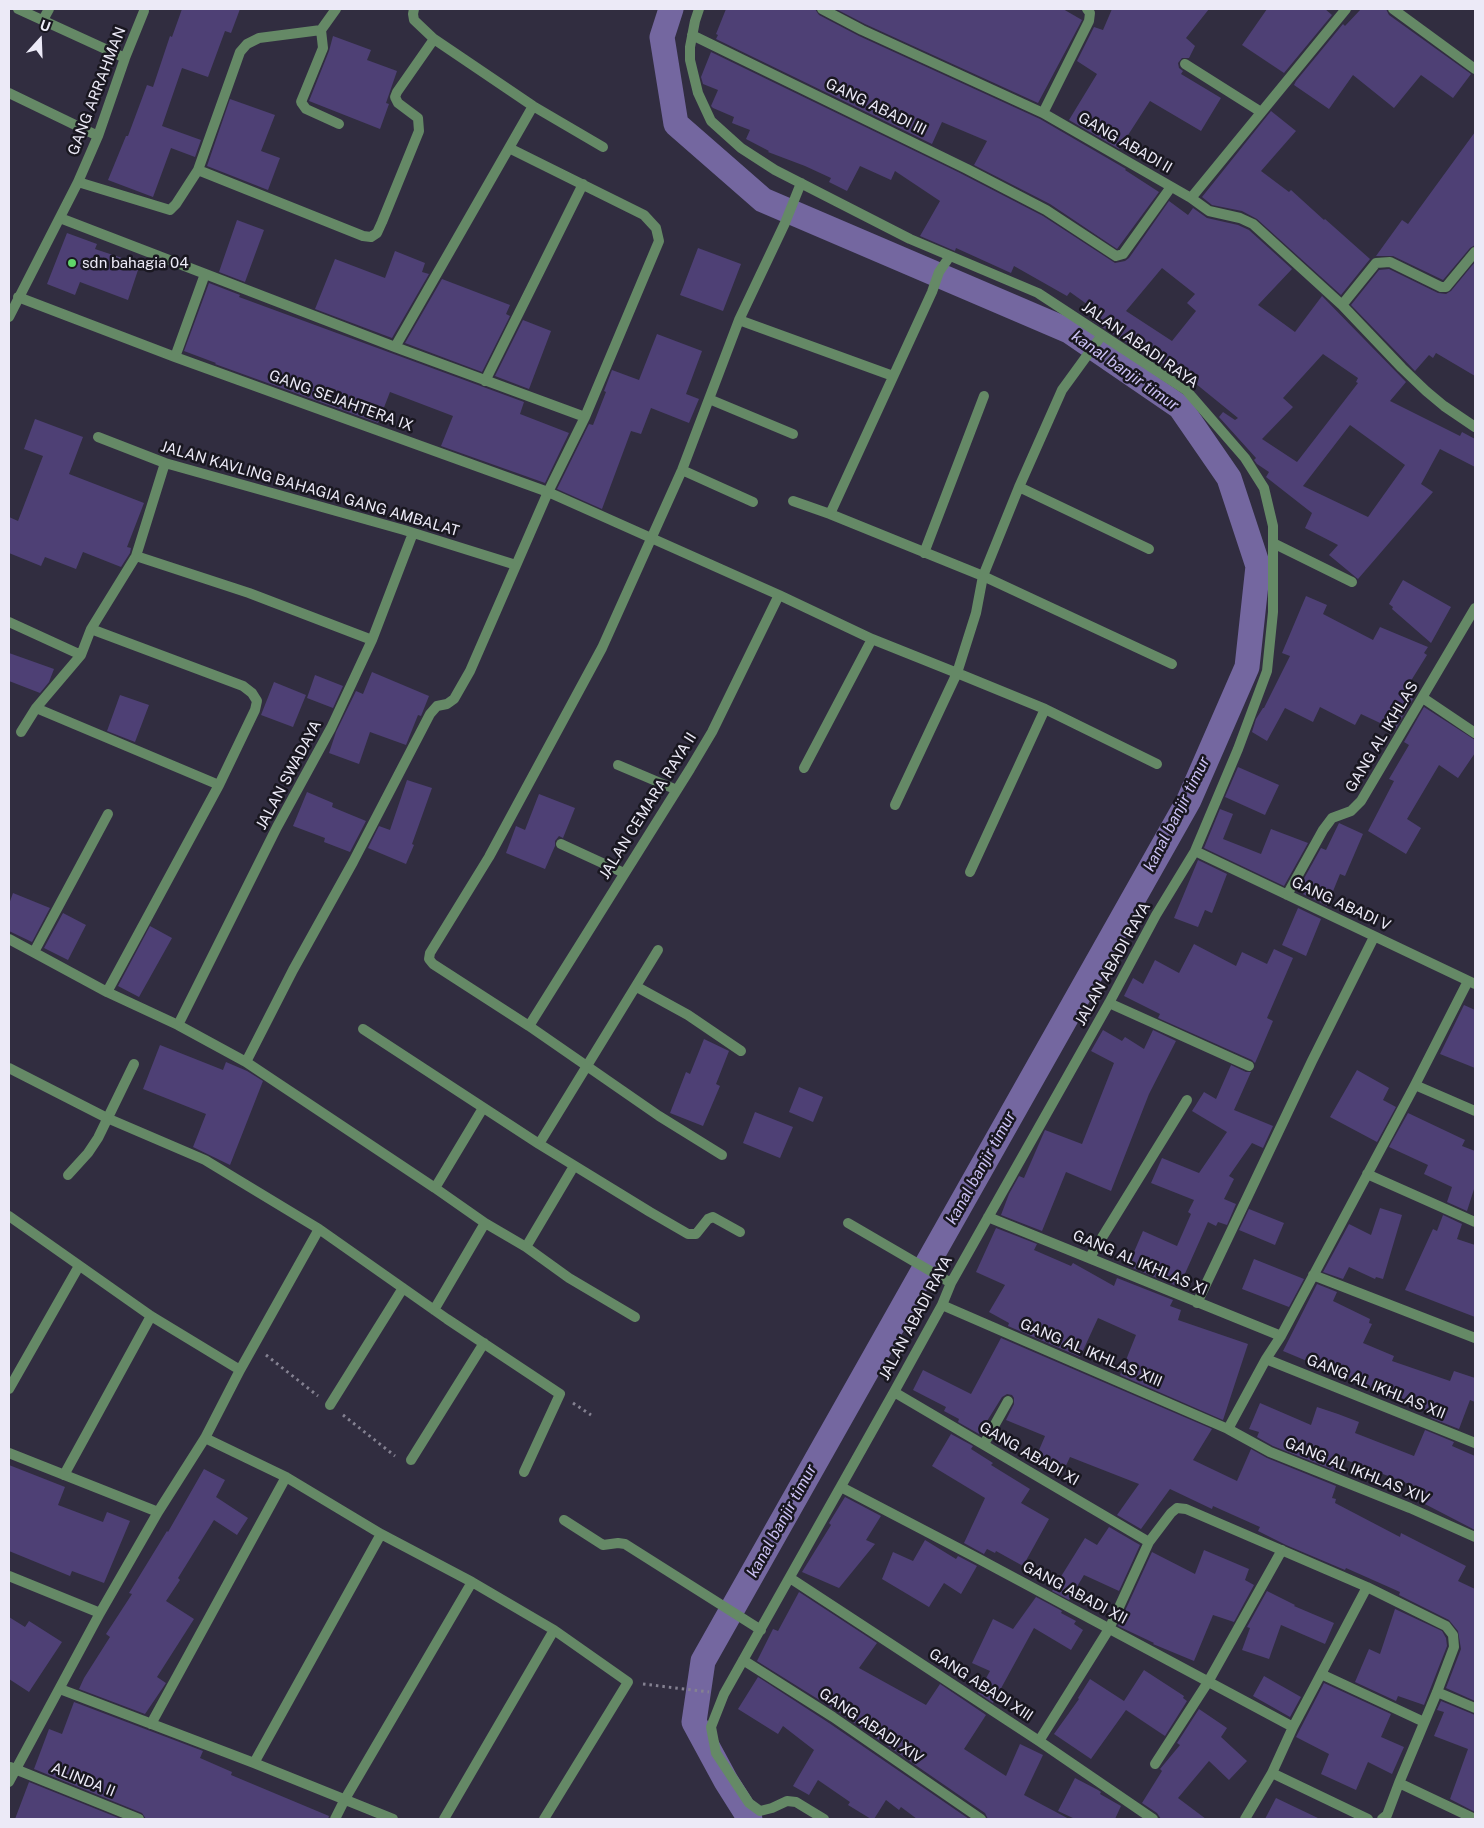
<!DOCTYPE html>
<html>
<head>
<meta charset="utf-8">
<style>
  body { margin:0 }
  #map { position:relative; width:1484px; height:1828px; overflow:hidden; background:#312d40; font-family:"Public Sans",sans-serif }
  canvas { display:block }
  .frame { position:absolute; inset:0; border:10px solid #eceaf7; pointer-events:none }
  .north { position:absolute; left:15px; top:15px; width:50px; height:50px; -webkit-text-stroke:4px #191720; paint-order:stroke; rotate:20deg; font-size:14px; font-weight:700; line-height:20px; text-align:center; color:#eceaf7 }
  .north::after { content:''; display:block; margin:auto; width:18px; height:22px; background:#eceaf7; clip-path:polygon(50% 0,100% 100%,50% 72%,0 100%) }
</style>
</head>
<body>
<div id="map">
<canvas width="1484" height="1828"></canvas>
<div class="frame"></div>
<div class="north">U</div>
</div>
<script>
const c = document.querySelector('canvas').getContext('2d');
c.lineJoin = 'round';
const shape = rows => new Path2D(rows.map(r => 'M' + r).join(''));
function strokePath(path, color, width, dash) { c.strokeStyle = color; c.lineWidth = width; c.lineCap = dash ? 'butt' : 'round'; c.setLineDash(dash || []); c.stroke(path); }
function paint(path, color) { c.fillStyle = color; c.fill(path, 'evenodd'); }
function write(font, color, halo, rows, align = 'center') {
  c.font = font + ' "Public Sans",sans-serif'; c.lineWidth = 5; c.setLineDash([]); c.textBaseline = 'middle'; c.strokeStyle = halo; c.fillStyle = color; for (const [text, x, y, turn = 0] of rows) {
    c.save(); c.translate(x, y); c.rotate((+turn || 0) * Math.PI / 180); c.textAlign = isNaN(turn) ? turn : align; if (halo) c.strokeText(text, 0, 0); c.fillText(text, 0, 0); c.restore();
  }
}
strokePath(shape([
  [671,9,662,37,676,124,763,200,1069,331,1180,407,1229,478,1258,566,1247,667,1189,800,703,1661,694,1722,726,1781,750,1819]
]), '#7467a0', 25);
paint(shape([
  [182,9,240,9,231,33,225,31,208,77,182,68,162,126,201,140,195,157,171,148,153,197,108,180,126,136,128,136,147,85,153,87,170,36,172,37],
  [726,9,815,9,819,15,859,36,1040,119,1126,169,1125,170,1159,192,1117,249,1050,204,974,165,987,141,942,122,932,144,716,39,718,35,716,34],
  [836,9,1063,9,1082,20,1038,103,865,24],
  [1112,9,1209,9,1186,38,1195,46,1189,58,1182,58,1178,63,1179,68,1183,71,1181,74,1221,98,1201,131,1150,101,1119,149,1069,120,1097,74,1077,61,1094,27,1103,30],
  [1267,9,1325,9,1332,15,1284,73,1242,45],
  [1361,9,1386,9,1389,15,1471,74,1453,98,1421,75,1394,108,1353,75,1329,109,1294,85,1296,81,1343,24,1345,26],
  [333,36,371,50,367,60,397,71,386,103,389,104,380,129,309,101,329,51],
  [711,52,958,172,1043,216,1115,263,1125,261,1129,258,1169,201,1188,215,1193,208,1207,218,1238,225,1249,230,1292,269,1258,305,1295,332,1322,296,1406,382,1390,401,1460,436,1462,432,1475,439,1475,467,1440,449,1421,484,1433,492,1358,579,1329,555,1338,545,1305,528,1312,513,1266,477,1269,472,1257,464,1254,460,1256,458,1219,417,1223,412,1235,420,1238,418,1190,379,1187,382,1148,352,1146,355,1093,321,1098,312,1070,292,1067,296,1014,266,1011,273,956,248,955,251,920,236,940,201,895,171,891,180,860,166,847,191,829,182,831,178,805,166,768,152,769,151,746,139,750,130,732,123,734,117,713,108,711,106,718,90,703,84,701,77],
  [1162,268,1195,294,1187,303,1196,311,1172,341,1126,311],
  [1323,354,1358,378,1356,382,1358,383,1297,462,1262,439,1293,407,1283,398],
  [1350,425,1405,465,1368,517,1303,486],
  [230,99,275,115,261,151,280,158,268,190,207,166],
  [1271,111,1296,131,1261,171,1289,192,1291,190,1324,220,1325,219,1370,259,1341,295,1257,219,1242,211,1212,205,1202,197],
  [1475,132,1475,245,1470,248,1443,280,1393,256,1376,256,1402,220,1408,224],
  [237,220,264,230,245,282,219,272],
  [67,233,97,244,95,249,140,264,128,300,80,282,75,295,47,284],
  [698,248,741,264,723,311,680,295],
  [395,251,425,263,422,272,429,274,392,338,315,309,335,259,385,278],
  [1475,262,1475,376,1436,353,1433,358,1429,355,1415,371,1351,305,1379,270,1389,269,1438,293,1446,294,1451,291],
  [442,279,510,305,506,314,510,316,482,372,405,343],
  [209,283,240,295,239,297,524,402,520,414,569,433,545,483,441,446,453,416,390,392,378,423,215,364,216,363,184,351],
  [523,320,551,331,529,389,495,376],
  [657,334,702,351,686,394,699,399,689,423,651,408,641,434,631,431,602,509,557,489,589,424,593,425,606,392,604,391,612,370,639,380],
  [35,419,83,437,69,474,144,503,127,547,131,548,130,553,121,567,83,552,76,569,45,557,41,566,9,553,9,517,18,521,43,456,24,449],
  [1403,580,1451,607,1431,643,1392,609,1393,607,1389,604],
  [1306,596,1327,605,1323,614,1373,640,1380,627,1428,647,1424,653,1427,655,1404,692,1413,699,1395,730,1361,714,1355,725,1320,707,1313,722,1285,708,1267,741,1252,732,1256,719,1263,708,1264,708,1290,656,1282,653],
  [9,653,54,669,49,682,40,693,9,681],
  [372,672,429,696,421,716,418,715,406,745,370,732,359,764,329,753,336,732,356,691,363,694],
  [315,675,343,686,333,708,307,698],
  [274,682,306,695,293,727,261,715],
  [120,695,149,705,135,742,107,731],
  [1424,707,1475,740,1475,753,1458,778,1439,765,1407,819,1421,828,1406,854,1368,831,1394,781,1389,779,1409,745,1404,742],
  [1238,767,1279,785,1265,815,1225,797],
  [407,780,432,788,412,844,414,845,406,864,368,848,379,826,390,830],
  [307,792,333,803,332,807,366,821,350,852,324,842,325,838,293,826],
  [539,794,575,808,563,838,559,836,555,841,555,846,545,869,506,853,516,826,525,830],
  [1220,809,1233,814,1223,839,1261,854,1271,829,1308,843,1284,886,1204,848],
  [1339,823,1363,834,1345,876,1340,874,1327,906,1297,891,1321,848,1326,850],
  [1198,860,1227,874,1212,913,1205,910,1198,927,1174,918],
  [13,893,50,908,32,942,9,931,9,904],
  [1298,908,1321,919,1306,956,1282,945],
  [63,913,86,925,68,960,44,948],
  [150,926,172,938,139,997,118,986],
  [1194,944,1236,966,1242,952,1267,964,1274,949,1293,958,1267,1018,1273,1021,1255,1063,1252,1060,1158,1018,1160,1014,1124,996,1133,978,1143,984,1155,960,1179,973],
  [1464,1005,1475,1010,1475,1068,1440,1054],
  [1103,1030,1122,1041,1125,1037,1144,1049,1153,1030,1176,1041,1149,1094,1111,1191,1066,1172,1042,1231,1001,1215,1009,1194,1019,1176,1024,1178,1045,1130,1082,1144,1114,1063,1091,1051],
  [704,1039,729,1051,716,1084,720,1086,703,1126,670,1113,686,1072,690,1074],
  [160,1045,223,1070,226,1062,247,1071,263,1081,230,1165,193,1147,206,1114,143,1089],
  [1231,1065,1246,1072,1251,1072,1234,1110,1273,1126,1263,1148,1252,1143,1229,1176,1234,1179,1224,1199,1236,1204,1227,1225,1218,1222,1216,1226,1208,1222,1179,1287,1128,1266,1143,1231,1177,1246,1191,1214,1188,1212,1194,1200,1151,1183,1162,1158,1199,1173,1227,1132,1192,1111,1204,1092,1216,1099],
  [1357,1070,1389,1088,1383,1100,1396,1107,1377,1142,1330,1117],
  [799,1087,823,1097,813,1122,789,1112],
  [755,1112,793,1127,780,1158,743,1143],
  [1408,1113,1465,1140,1462,1146,1475,1151,1475,1186,1467,1211,1447,1202,1452,1187,1424,1174,1428,1165,1389,1147],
  [1380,1208,1402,1215,1383,1279,1376,1277,1375,1279,1349,1267,1343,1279,1323,1272,1349,1224,1371,1235],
  [1249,1209,1284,1223,1275,1245,1239,1230],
  [1443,1215,1462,1224,1457,1239,1475,1245,1475,1317,1405,1290,1433,1229,1437,1231],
  [996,1228,1037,1244,1034,1250,1071,1266,1073,1263,1114,1286,1117,1278,1173,1300,1170,1306,1181,1310,1178,1320,1248,1344,1223,1420,1120,1375,1136,1335,1098,1318,1080,1357,1008,1326,1009,1323,989,1312,1005,1285,976,1272],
  [1254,1259,1304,1279,1289,1307,1242,1289],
  [1317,1284,1337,1292,1333,1301,1370,1319,1369,1323,1372,1324,1363,1343,1394,1356,1392,1361,1450,1381,1454,1371,1475,1378,1475,1402,1470,1400,1459,1429,1431,1418,1433,1413,1385,1396,1386,1394,1283,1351],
  [1001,1338,1212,1429,1193,1460,1237,1481,1251,1449,1267,1458,1336,1486,1332,1498,1336,1499,1335,1503,1400,1537,1401,1533,1466,1566,1458,1581,1475,1589,1475,1701,1446,1688,1461,1649,1458,1631,1449,1620,1399,1595,1400,1592,1346,1568,1345,1570,1286,1545,1258,1531,1260,1527,1213,1506,1212,1509,1170,1489,1141,1529,1117,1515,1139,1484,1070,1457,1062,1474,1034,1462,1045,1436,1006,1420,1014,1404,1014,1398,1012,1395,1007,1394,1002,1397,979,1434,958,1422,959,1419,944,1411,946,1407,913,1390,923,1370,971,1394],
  [1260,1403,1311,1425,1317,1407,1338,1414,1359,1422,1355,1433,1414,1456,1425,1430,1454,1442,1452,1446,1475,1456,1475,1530,1421,1502,1425,1490,1346,1460,1341,1473,1273,1446,1257,1437,1259,1432,1249,1429],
  [951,1434,973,1446,971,1449,993,1463,991,1465,1030,1489,1021,1503,1049,1519,1023,1566,996,1551,995,1553,987,1549,984,1554,964,1543,985,1498,932,1466],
  [9,1465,65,1487,58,1505,103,1522,107,1512,130,1521,104,1583,72,1571,70,1576,9,1551],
  [204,1469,225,1480,216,1497,248,1518,237,1535,214,1520,178,1578,180,1580,166,1601,194,1619,157,1677,166,1683,164,1686,145,1714,79,1689,84,1678,110,1637,106,1634,132,1594,129,1593,167,1531,168,1532],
  [845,1497,881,1516,866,1540,875,1544,839,1588,802,1572,831,1525,829,1523],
  [1109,1527,1140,1545,1119,1591,1084,1575,1069,1600,1052,1591,1085,1538,1097,1545],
  [925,1540,956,1559,958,1556,977,1566,961,1594,944,1583,929,1607,882,1579,893,1552,913,1561],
  [1204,1550,1249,1569,1245,1580,1254,1585,1234,1622,1213,1615,1194,1661,1153,1644,1154,1643,1118,1626,1152,1552,1195,1574],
  [1267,1591,1295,1605,1294,1606,1334,1623,1325,1644,1281,1625,1269,1659,1242,1650,1250,1628,1247,1627],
  [799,1592,877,1643,859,1668,926,1705,940,1684,986,1715,964,1749,1006,1776,1020,1744,1043,1755,1024,1795,1069,1819,988,1819,985,1813,837,1711,757,1661,773,1629,778,1631],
  [1036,1597,1062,1611,1061,1613,1076,1621,1074,1624,1083,1630,1071,1650,1034,1628,993,1703,978,1693,990,1671,972,1663,993,1619,1013,1629],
  [1395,1609,1442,1631,1446,1638,1447,1646,1424,1705,1398,1696,1396,1701,1355,1682,1369,1649,1380,1654],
  [9,1617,25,1627,29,1621,62,1642,29,1692,9,1679],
  [1144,1670,1184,1696,1183,1698,1187,1701,1165,1736,1126,1710,1091,1759,1054,1734,1079,1699,1078,1698,1090,1679,1124,1701],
  [1264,1676,1301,1697,1290,1717,1253,1696],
  [758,1677,829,1723,969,1819,917,1819,901,1807,899,1810,886,1800,874,1819,871,1819,848,1805,850,1802,818,1780,809,1795,793,1786,814,1750,783,1726,778,1734,738,1709],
  [1324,1683,1391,1714,1381,1737,1404,1747,1392,1774,1368,1762,1356,1790,1321,1774,1329,1754,1296,1737],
  [1441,1701,1475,1715,1475,1812,1450,1799,1468,1749,1434,1736,1444,1712,1437,1710],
  [74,1702,203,1751,200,1758,232,1772,231,1775,329,1816,328,1819,146,1819,142,1813,34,1769,49,1729,62,1734],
  [1199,1709,1227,1728,1221,1737,1247,1761,1229,1780,1209,1761,1178,1798,1206,1819,1161,1819,1157,1813,1142,1803,1162,1771,1160,1769,1180,1745,1177,1743],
  [1075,1778,1098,1790,1101,1792,1100,1794,1121,1806,1115,1819,1075,1819,1058,1811],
  [29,1782,121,1819,15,1819],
  [1276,1798,1320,1819,1265,1819]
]), '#4e4075');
strokePath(shape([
  [266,1355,318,1396],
  [573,1403,591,1415],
  [343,1415,395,1456],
  [643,1684,709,1692]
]), '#848191', 3, [2.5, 4]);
strokePath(shape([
  [1273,543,1352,582]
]), '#658966', 10);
strokePath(shape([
  [18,9,125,58],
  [414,9,413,14,414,20,434,39,533,106,603,147],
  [699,9,695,21,690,47,690,60,698,93,711,121,741,148,775,170,910,239,1038,293,1186,390,1245,458,1264,488,1273,526,1273,612,1267,671,1238,749,1195,851,1156,915,1109,1003,951,1283,942,1305,894,1392,724,1694,711,1727,716,1753,749,1803,760,1811,772,1808,787,1801,796,1802,824,1819],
  [822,9,862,30,1043,113,1191,198,1209,211,1240,218,1253,224,1342,305,1376,263,1390,262,1441,287,1446,287,1475,252],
  [1393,9,1475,69],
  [43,20,49,9],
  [321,30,323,48,301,102,306,109,339,124],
  [692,35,967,169,1046,210,1116,256,1123,254,1171,187],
  [1185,64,1261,112],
  [9,93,98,136],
  [1043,113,1089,21,1090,13,1087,9],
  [198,170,363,236,371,237,377,233,382,222,419,131,418,118,398,103,395,97,397,92,434,39],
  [78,182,98,136,125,58,144,11],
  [1191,198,1346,9],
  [60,218,395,347,585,417],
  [950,256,939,272,932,292,830,514,983,576,1172,664],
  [18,297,175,357,548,492,779,595,872,639,957,673,976,613,983,576,1019,487,1062,390,1102,335],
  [1342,305,1402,368,1426,391,1444,406,1475,427],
  [9,317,78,182,170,210,176,204,198,170,240,52,247,44,259,38,321,30,336,9],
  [739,320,893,376],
  [395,347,533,106],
  [175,357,205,274],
  [485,381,583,184],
  [709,399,793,434],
  [98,437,165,463,404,530,516,565],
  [682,470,753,502],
  [1019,487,1149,549],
  [793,501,830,514],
  [924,553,984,396],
  [136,556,249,593,372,640],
  [9,622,81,655],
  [91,629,243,686,252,693,257,701,255,710,219,785,107,992],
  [1423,698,1475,733],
  [36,708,219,785],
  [21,732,36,708,81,655,91,629,136,556,165,463],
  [618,765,677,790],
  [804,768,872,639],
  [895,805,957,673,1045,709,1157,764],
  [561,844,624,873],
  [1195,851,1475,984],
  [970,872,1045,709],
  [1287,895,1323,830,1332,818,1351,811,1361,801,1475,608],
  [9,939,107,992,178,1025,246,1062,435,1188,485,1223,526,1247,569,1278,635,1317],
  [658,950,539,1144,650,1212,688,1234,696,1234,708,1219,713,1217,740,1232],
  [34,952,108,814],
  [637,987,688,1015,741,1051],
  [1109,1003,1249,1066],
  [178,1025,277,827,331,728,372,640,413,533],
  [529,1026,690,769,712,732,779,595],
  [363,1029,539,1144],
  [246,1062,293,970,353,862,430,714,437,706,447,704,454,699,470,671,548,492,585,417,659,241,656,228,644,215,509,148],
  [9,1068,107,1118,205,1160,319,1229,447,1319,560,1394,524,1472],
  [1415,1085,1475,1111],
  [722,1155,659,1116,529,1026,433,964,429,959,430,953,489,857,602,648,682,470,739,320,785,223,801,183],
  [1367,1174,1475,1222],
  [68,1175,88,1153,98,1138,134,1064],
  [435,1188,483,1108],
  [9,1216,151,1316,240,1370],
  [988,1217,1281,1336],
  [848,1223,951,1283],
  [526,1247,574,1166],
  [1090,1257,1187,1100],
  [1313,1275,1475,1338],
  [1197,1303,1312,1061,1374,937],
  [942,1305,1228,1429,1270,1452,1410,1508,1475,1537],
  [434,1310,485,1223],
  [1266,1359,1475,1443],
  [9,1389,79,1266],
  [894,1392,1149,1542],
  [330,1405,403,1288],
  [1228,1429,1266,1359,1281,1336,1415,1085,1468,981],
  [205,1438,286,1477,381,1534,472,1582,554,1630,628,1682,544,1819],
  [984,1444,1008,1401],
  [9,1453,158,1512],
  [411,1460,484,1343],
  [64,1475,151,1316],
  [841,1487,979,1559,1293,1727],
  [564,1520,603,1545,618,1543,625,1544,761,1630],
  [9,1576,100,1613],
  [790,1578,1039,1741,1153,1819],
  [743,1660,833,1717,981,1819],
  [1321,1674,1424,1722],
  [60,1689,254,1763,393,1819],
  [1437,1692,1475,1708],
  [151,1724,286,1477],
  [1039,1741,1109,1629,1149,1542,1171,1513,1177,1508,1186,1509,1367,1587,1446,1626,1453,1635,1454,1647,1437,1692,1399,1783,1387,1815,1382,1819],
  [254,1763,381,1534],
  [1155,1764,1208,1682,1282,1550],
  [10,1767,139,1819],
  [1272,1773,1368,1819],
  [9,1782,100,1613,158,1512,205,1438,240,1370,319,1229],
  [1399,1783,1475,1819],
  [335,1819,345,1799,472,1582],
  [444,1819,554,1630],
  [1245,1819,1272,1773,1293,1727,1367,1587]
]), '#658966', 10);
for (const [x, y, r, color] of [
  [72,263,5,"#60d56a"]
]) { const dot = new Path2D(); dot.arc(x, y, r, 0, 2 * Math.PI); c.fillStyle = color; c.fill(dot); strokePath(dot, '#191720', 2); }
write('15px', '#eceaf7', '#191720', [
  ["GANG ARRAHMAN",97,91,-69],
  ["GANG ABADI III",876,107,26],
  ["GANG ABADI II",1125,143,30],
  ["JALAN ABADI RAYA",1140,345,35],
  ["GANG SEJAHTERA IX",341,401,20],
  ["JALAN KAVLING BAHAGIA GANG AMBALAT",310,489,16],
  ["GANG AL IKHLAS",1382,737,-59],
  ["JALAN SWADAYA",289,775,-62],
  ["JALAN CEMARA RAYA II",648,806,-58],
  ["GANG ABADI V",1341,904,25],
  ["JALAN ABADI RAYA",1113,964,-61],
  ["GANG AL IKHLAS XI",1140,1263,23],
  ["JALAN ABADI RAYA",916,1318,-62],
  ["GANG AL IKHLAS XIII",1091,1353,23],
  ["GANG AL IKHLAS XII",1376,1387,22],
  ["GANG ABADI XI",1029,1454,30],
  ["GANG AL IKHLAS XIV",1357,1471,22],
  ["GANG ABADI XII",1075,1593,28],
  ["GANG ABADI XIII",981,1685,33],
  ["GANG ABADI XIV",871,1726,34],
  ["ALINDA II",83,1780,22]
]);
write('15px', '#eceaf7', '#191720', [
  ["sdn bahagia 04",82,263]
], 'left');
write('italic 16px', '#cbc1f4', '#191720', [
  ["kanal banjir timur",1125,371,35],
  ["kanal banjir timur",1177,814,-63],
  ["kanal banjir timur",981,1168,-61],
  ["kanal banjir timur",782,1521,-61]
]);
</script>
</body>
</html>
